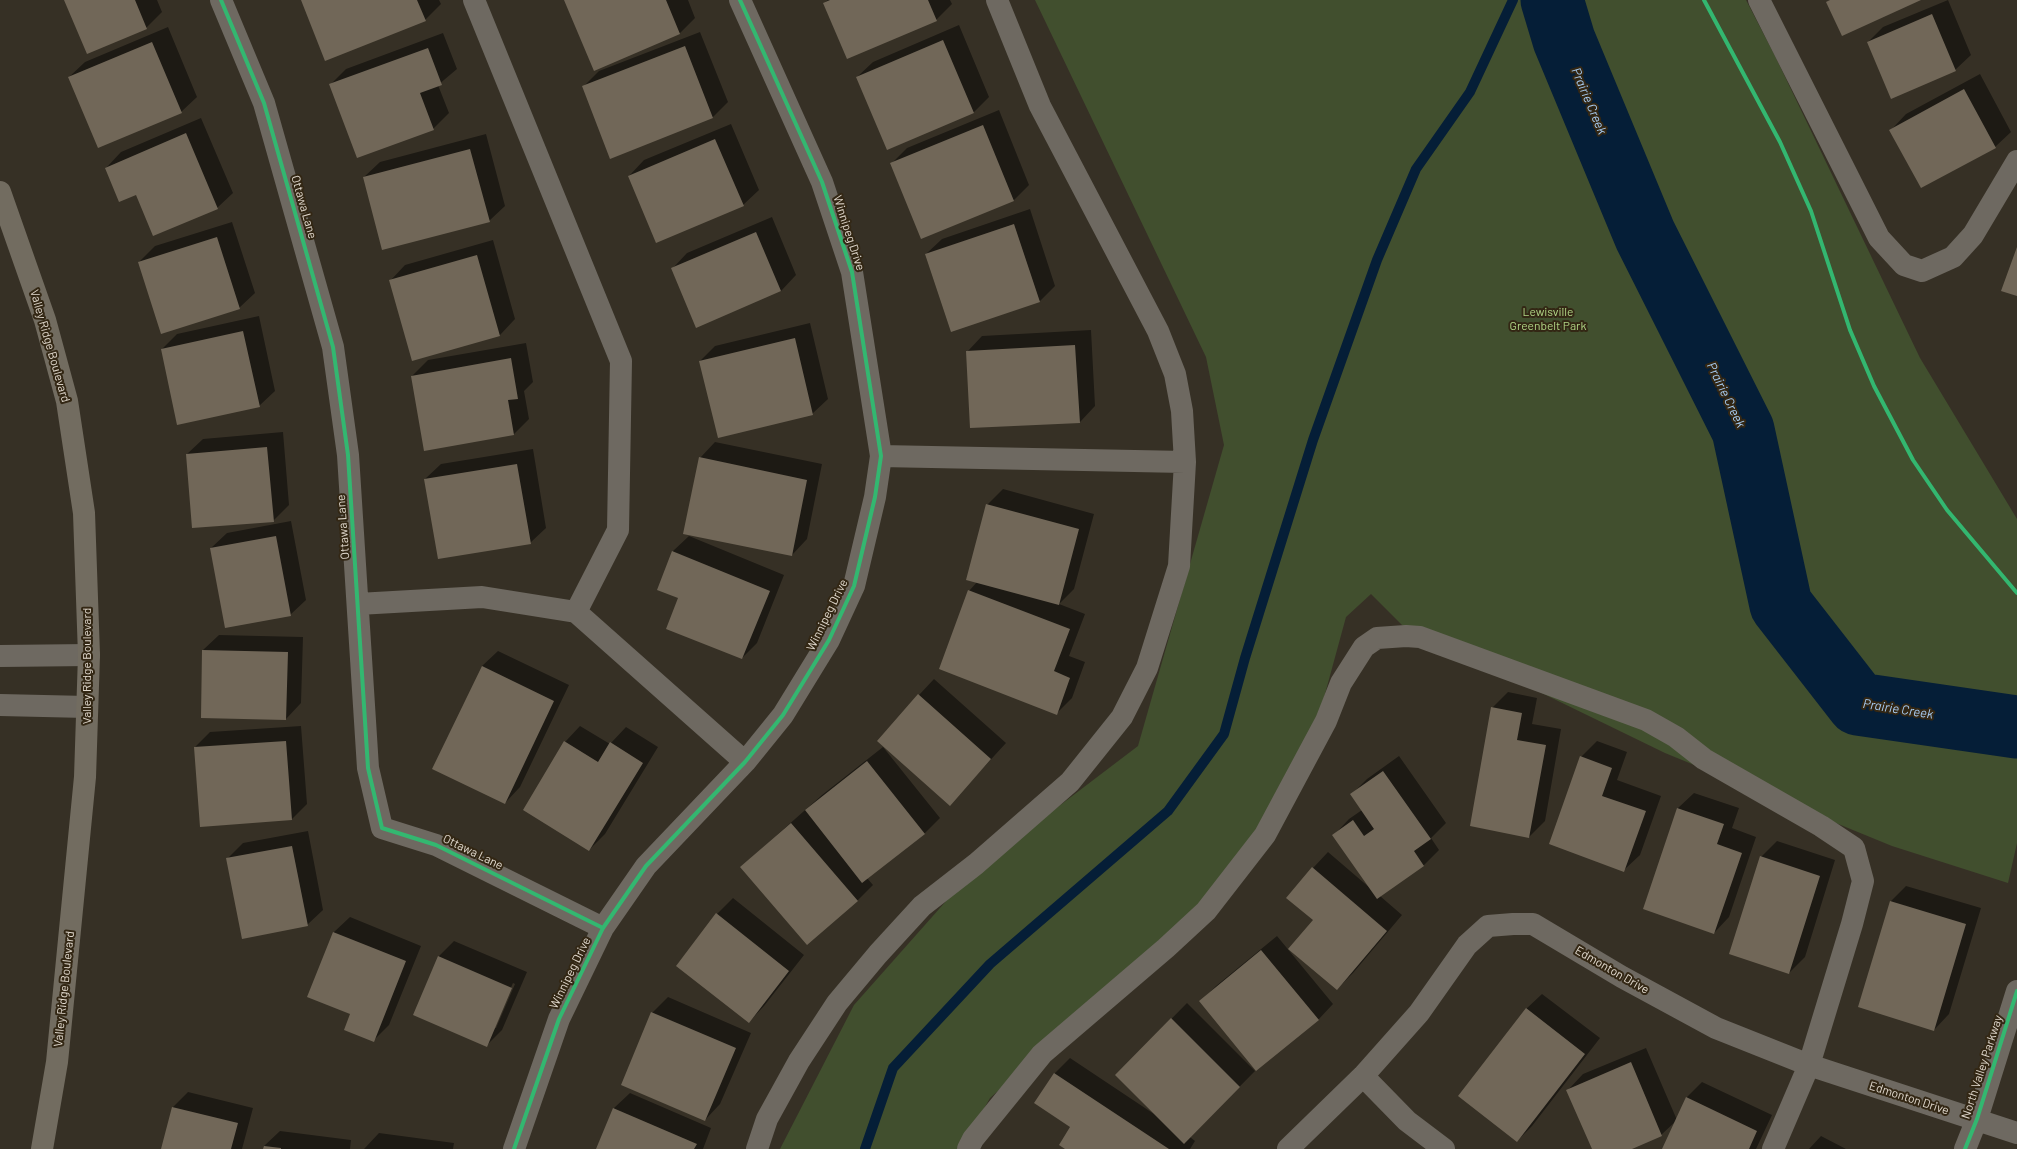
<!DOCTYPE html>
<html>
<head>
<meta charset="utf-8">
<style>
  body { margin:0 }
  canvas { display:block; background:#363025 }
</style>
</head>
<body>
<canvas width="2017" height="1149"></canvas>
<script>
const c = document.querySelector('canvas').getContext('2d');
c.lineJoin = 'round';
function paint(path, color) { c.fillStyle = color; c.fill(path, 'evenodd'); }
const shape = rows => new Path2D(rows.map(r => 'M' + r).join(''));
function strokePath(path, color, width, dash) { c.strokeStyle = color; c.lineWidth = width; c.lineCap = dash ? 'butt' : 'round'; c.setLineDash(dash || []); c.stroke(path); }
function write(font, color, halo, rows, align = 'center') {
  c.font = font + ' Barlow,sans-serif'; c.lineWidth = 4; c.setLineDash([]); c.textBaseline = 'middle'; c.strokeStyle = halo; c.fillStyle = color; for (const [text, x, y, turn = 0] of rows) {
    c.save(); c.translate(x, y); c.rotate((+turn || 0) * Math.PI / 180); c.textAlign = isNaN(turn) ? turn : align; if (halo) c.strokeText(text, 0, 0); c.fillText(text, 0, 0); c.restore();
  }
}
paint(shape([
  [1035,0,1746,0,1775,56,1920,358,2017,519,2017,843,2008,883,1892,846,1665,753,1402,625,1371,594,1346,617,1302,778,1228,884,990,1098,961,1149,780,1149,854,1005,971,873,1138,746,1224,445,1206,357]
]), '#414f2e');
paint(shape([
  [65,0,157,0,162,12,146,28],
  [302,0,439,0,441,4,425,20],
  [565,0,688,0,695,18,680,33],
  [828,0,950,0,952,4,936,20,824,3],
  [1948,0,1971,55,1955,70,1868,42,1883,27],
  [959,25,989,97,974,112,888,149,857,77,873,62],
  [168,27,197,97,181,112,69,77,85,62],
  [700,32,728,102,712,118,583,87,599,71],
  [443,33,457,69,438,85,449,113,433,129,330,85,346,69],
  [1980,74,2011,132,1995,147,1891,130,1906,114],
  [999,110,1029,185,1014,200,892,163,907,148],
  [201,118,233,193,217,208,136,194,106,168,121,152],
  [731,124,759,190,743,205,629,176,644,160],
  [486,134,505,206,489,221,364,177,380,162],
  [1030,209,1055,286,1040,301,926,254,942,239],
  [772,217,796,275,781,291,672,269,687,253],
  [232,222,255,293,239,308,139,262,155,246],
  [493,240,515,319,500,335,413,360,390,281,405,265],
  [259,316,275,391,259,406,162,349,177,334],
  [810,323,828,399,812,414,700,361,715,346],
  [1091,330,1095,406,1080,422,967,352,982,336],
  [526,343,533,382,524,391,529,419,514,434,412,376,428,360],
  [283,432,289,505,273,521,187,454,203,439],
  [715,442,822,464,807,539,792,555,700,458],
  [533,449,546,528,530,543,425,479,441,464],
  [1003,489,1094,514,1074,589,1059,604,1085,614,1069,656,1085,662,1072,698,1056,714,969,591,977,582,987,505],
  [291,521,306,600,290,615,211,548,227,533],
  [689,536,784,575,757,643,742,658,679,598,658,589,673,551],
  [219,635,303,637,301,703,286,719,203,650],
  [498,651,569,685,520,787,505,803,482,666],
  [934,679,1006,743,950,804,919,695],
  [1508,692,1537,698,1532,724,1561,729,1545,821,1529,837,1492,708],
  [301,726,307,804,291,820,195,747,210,732],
  [580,726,610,744,626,727,658,747,605,834,589,850,565,742],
  [1597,741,1627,752,1617,780,1661,796,1640,855,1624,870,1581,757],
  [883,747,940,818,924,834,867,878,873,885,857,901,741,867,822,795],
  [1399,756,1446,823,1431,838,1439,850,1424,865,1380,896,1402,915,1353,973,1337,989,1314,920,1313,868,1328,852,1370,888,1334,835,1349,819,1362,810,1351,795,1367,779],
  [1694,793,1739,808,1732,828,1756,837,1729,917,1714,933,1644,908,1678,808],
  [308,831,323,910,307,925,227,859,243,843],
  [1777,841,1835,860,1805,957,1789,973,1761,857],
  [1906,886,1981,908,1949,1014,1934,1030,1891,901],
  [733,898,804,955,764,1006,749,1022,677,965,717,914],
  [350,917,421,946,389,1025,373,1041,351,1014,309,996,334,932],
  [1277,936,1333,1004,1318,1020,1201,1001,1216,986],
  [454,941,527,972,502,1030,486,1046,415,1014,439,956],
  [513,983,515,984,496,1028,493,1028],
  [1542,994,1600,1038,1532,1126,1517,1141,1526,1009],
  [668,997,751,1033,720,1104,705,1120,652,1013],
  [1187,1003,1255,1071,1190,1137,1195,1141,1190,1149,1067,1149,1072,1127,1054,1074,1070,1058,1154,1114,1116,1075],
  [1646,1048,1677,1120,1686,1098,1702,1082,1772,1115,1756,1149,1663,1149,1676,1121,1661,1135,1629,1149,1593,1149,1568,1090,1583,1074],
  [188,1092,253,1108,242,1149,162,1149,173,1107],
  [630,1093,711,1128,703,1149,597,1149,614,1108],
  [280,1131,351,1140,350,1149,264,1149,264,1146],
  [379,1133,454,1143,453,1149,364,1149],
  [1821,1136,1846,1149,1809,1149]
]), '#0007');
strokePath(shape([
  [865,1149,893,1068,990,964,1168,811,1224,734,1245,658,1313,440,1377,260,1416,169,1470,92,1513,0]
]), '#051e37', 10);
strokePath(shape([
  [1552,0,1564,40,1645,235,1743,430,1781,605,1858,704,2017,727]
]), '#051e37', 63);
paint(shape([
  [64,0,135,0,147,29,87,54],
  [301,0,417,0,426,21,325,61],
  [564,0,666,0,680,34,594,71],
  [830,0,928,0,937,21,847,59,823,3],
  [1830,0,1921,0,1842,36,1826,2],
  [1932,14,1956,71,1891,99,1867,42],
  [943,40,974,113,887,150,856,77],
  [152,42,182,113,98,148,68,77],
  [685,46,713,118,610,159,582,86],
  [428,48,442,85,420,93,434,130,357,158,329,84],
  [1964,89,1996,148,1921,188,1889,130],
  [983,125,1014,201,921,239,890,163],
  [186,133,218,209,153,236,136,195,119,202,105,168],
  [715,139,744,206,656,243,628,176],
  [470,149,490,222,382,250,363,177],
  [1014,224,1040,302,951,332,925,254],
  [756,232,781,291,696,328,671,268],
  [217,237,240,309,161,334,138,262],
  [2017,247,2017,296,2001,291],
  [477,255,500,336,412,361,389,280],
  [243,331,260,407,177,425,161,349],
  [795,338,813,415,718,438,699,361],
  [1075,345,1080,423,970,428,966,351],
  [511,358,518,399,508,400,514,435,424,451,411,376],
  [267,447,274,522,192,528,186,454],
  [699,457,807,480,792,556,683,534],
  [517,464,531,544,438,559,424,479],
  [986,504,1079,529,1059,605,966,580],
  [276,536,291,616,225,628,210,548],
  [672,551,770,591,742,659,666,629,678,598,657,590],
  [968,590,1070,629,1054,671,1070,678,1057,715,939,669],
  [202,650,288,652,286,720,201,718],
  [482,666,554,701,505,804,432,769],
  [918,694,991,759,950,806,877,741],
  [1491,707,1522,713,1517,740,1546,745,1529,838,1470,826],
  [286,741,292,820,200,827,194,747],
  [564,741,598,762,610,742,643,763,589,851,523,810],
  [1580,756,1612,768,1602,796,1646,811,1624,872,1549,844],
  [867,761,925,834,862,883,805,810],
  [1383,771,1431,839,1414,851,1424,866,1377,899,1332,835,1353,820,1364,836,1374,829,1350,794],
  [1677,808,1724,824,1717,844,1742,853,1714,934,1643,909],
  [791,823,858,901,807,945,740,867],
  [292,846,308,926,242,939,226,858],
  [1760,856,1820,876,1789,974,1729,954],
  [1312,867,1387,931,1337,990,1288,949,1313,920,1286,898],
  [1890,901,1966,924,1934,1031,1858,1007],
  [716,913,789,971,749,1023,676,966],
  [333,932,406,961,374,1042,344,1030,350,1014,307,997],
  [1261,950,1319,1020,1256,1071,1199,1001],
  [438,956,512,988,487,1047,413,1015],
  [1526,1008,1585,1054,1517,1142,1458,1096],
  [651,1012,736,1048,705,1121,621,1085],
  [1171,1018,1240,1087,1184,1144,1115,1075],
  [1631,1062,1662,1136,1632,1149,1592,1149,1566,1090],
  [1054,1073,1169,1149,1065,1149,1059,1145,1070,1127,1034,1103],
  [1686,1097,1757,1131,1749,1149,1662,1149],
  [172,1107,238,1123,231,1149,161,1149],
  [613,1108,697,1144,694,1149,596,1149],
  [264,1146,281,1148,281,1149,263,1149]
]), '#716758');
strokePath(shape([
  [1704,0,1780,142,1811,211,1850,330,1874,386,1913,460,1947,510,2017,593]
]), '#6e6a62', 2.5, [1, 3]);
strokePath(shape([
  [221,0,264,103,333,347,348,455,368,768,382,828,436,845,603,928],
  [1759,0,1879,238,1904,265,1922,271,1953,257,1973,235,2017,161],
  [881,456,1185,462],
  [358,604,482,597,576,612,618,530,621,361,474,0],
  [576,612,745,762],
  [0,656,89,655],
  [0,705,87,707],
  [1363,1076,1407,1121,1444,1149],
  [514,1149,559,1019,603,928,646,866,745,762,783,715,829,640,854,586,875,497,881,456,852,272,822,182,740,0],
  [757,1149,767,1119,799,1061,837,1003,878,954,922,906,976,864,1070,782,1122,717,1147,668,1179,566,1185,462,1182,411,1175,374,1158,331,1040,106,997,0],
  [968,1149,973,1139,1042,1054,1166,948,1206,911,1265,835,1326,721,1341,683,1364,647,1377,638,1406,636,1420,637,1646,720,1676,737,1704,759,1821,826,1854,848,1863,881,1852,924,1809,1065,1773,1149],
  [1288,1149,1363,1076,1419,1013,1467,945,1488,926,1513,924,1533,924,1622,977,1716,1028,1809,1065,2017,1133],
  [1965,1149,1977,1119,2017,991]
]), '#6e6961', 22);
strokePath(shape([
  [0,192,45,320,67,401,84,513,89,655,85,777,57,1062,42,1149]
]), '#726c60', 22);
strokePath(shape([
  [221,0,264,103,333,347,348,455,368,768,382,828,436,845,603,928],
  [1704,0,1780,142,1811,211,1850,330,1874,386,1913,460,1947,510,2017,593],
  [514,1149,559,1019,603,928,646,866,745,762,783,715,829,640,854,586,875,497,881,456,852,272,822,182,740,0],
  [1965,1149,1977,1119,2017,991]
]), '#33b770', 4);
write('12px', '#e1d9ce', '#332714', [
  ["Ottawa Lane",304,207,74],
  ["Winnipeg Drive",849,233,72],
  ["Valley Ridge Boulevard",50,346,74],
  ["Ottawa Lane",343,527,-94],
  ["Winnipeg Drive",827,615,-64],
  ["Valley Ridge Boulevard",87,666,-90],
  ["Ottawa Lane",473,852,26],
  ["Edmonton Drive",1612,970,30],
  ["Winnipeg Drive",570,973,-64],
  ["Valley Ridge Boulevard",64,989,-84],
  ["North Valley Parkway",1982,1067,-72],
  ["Edmonton Drive",1909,1098,18]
]);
write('12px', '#afd485', '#332714', [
  ["Lewisville",1548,312],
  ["Greenbelt Park",1548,326]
]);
write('italic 13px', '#a7ccf3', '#332714', [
  ["Prairie Creek",1589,101,67],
  ["Prairie Creek",1726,395,64],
  ["Prairie Creek",1898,709,9]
]);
</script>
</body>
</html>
